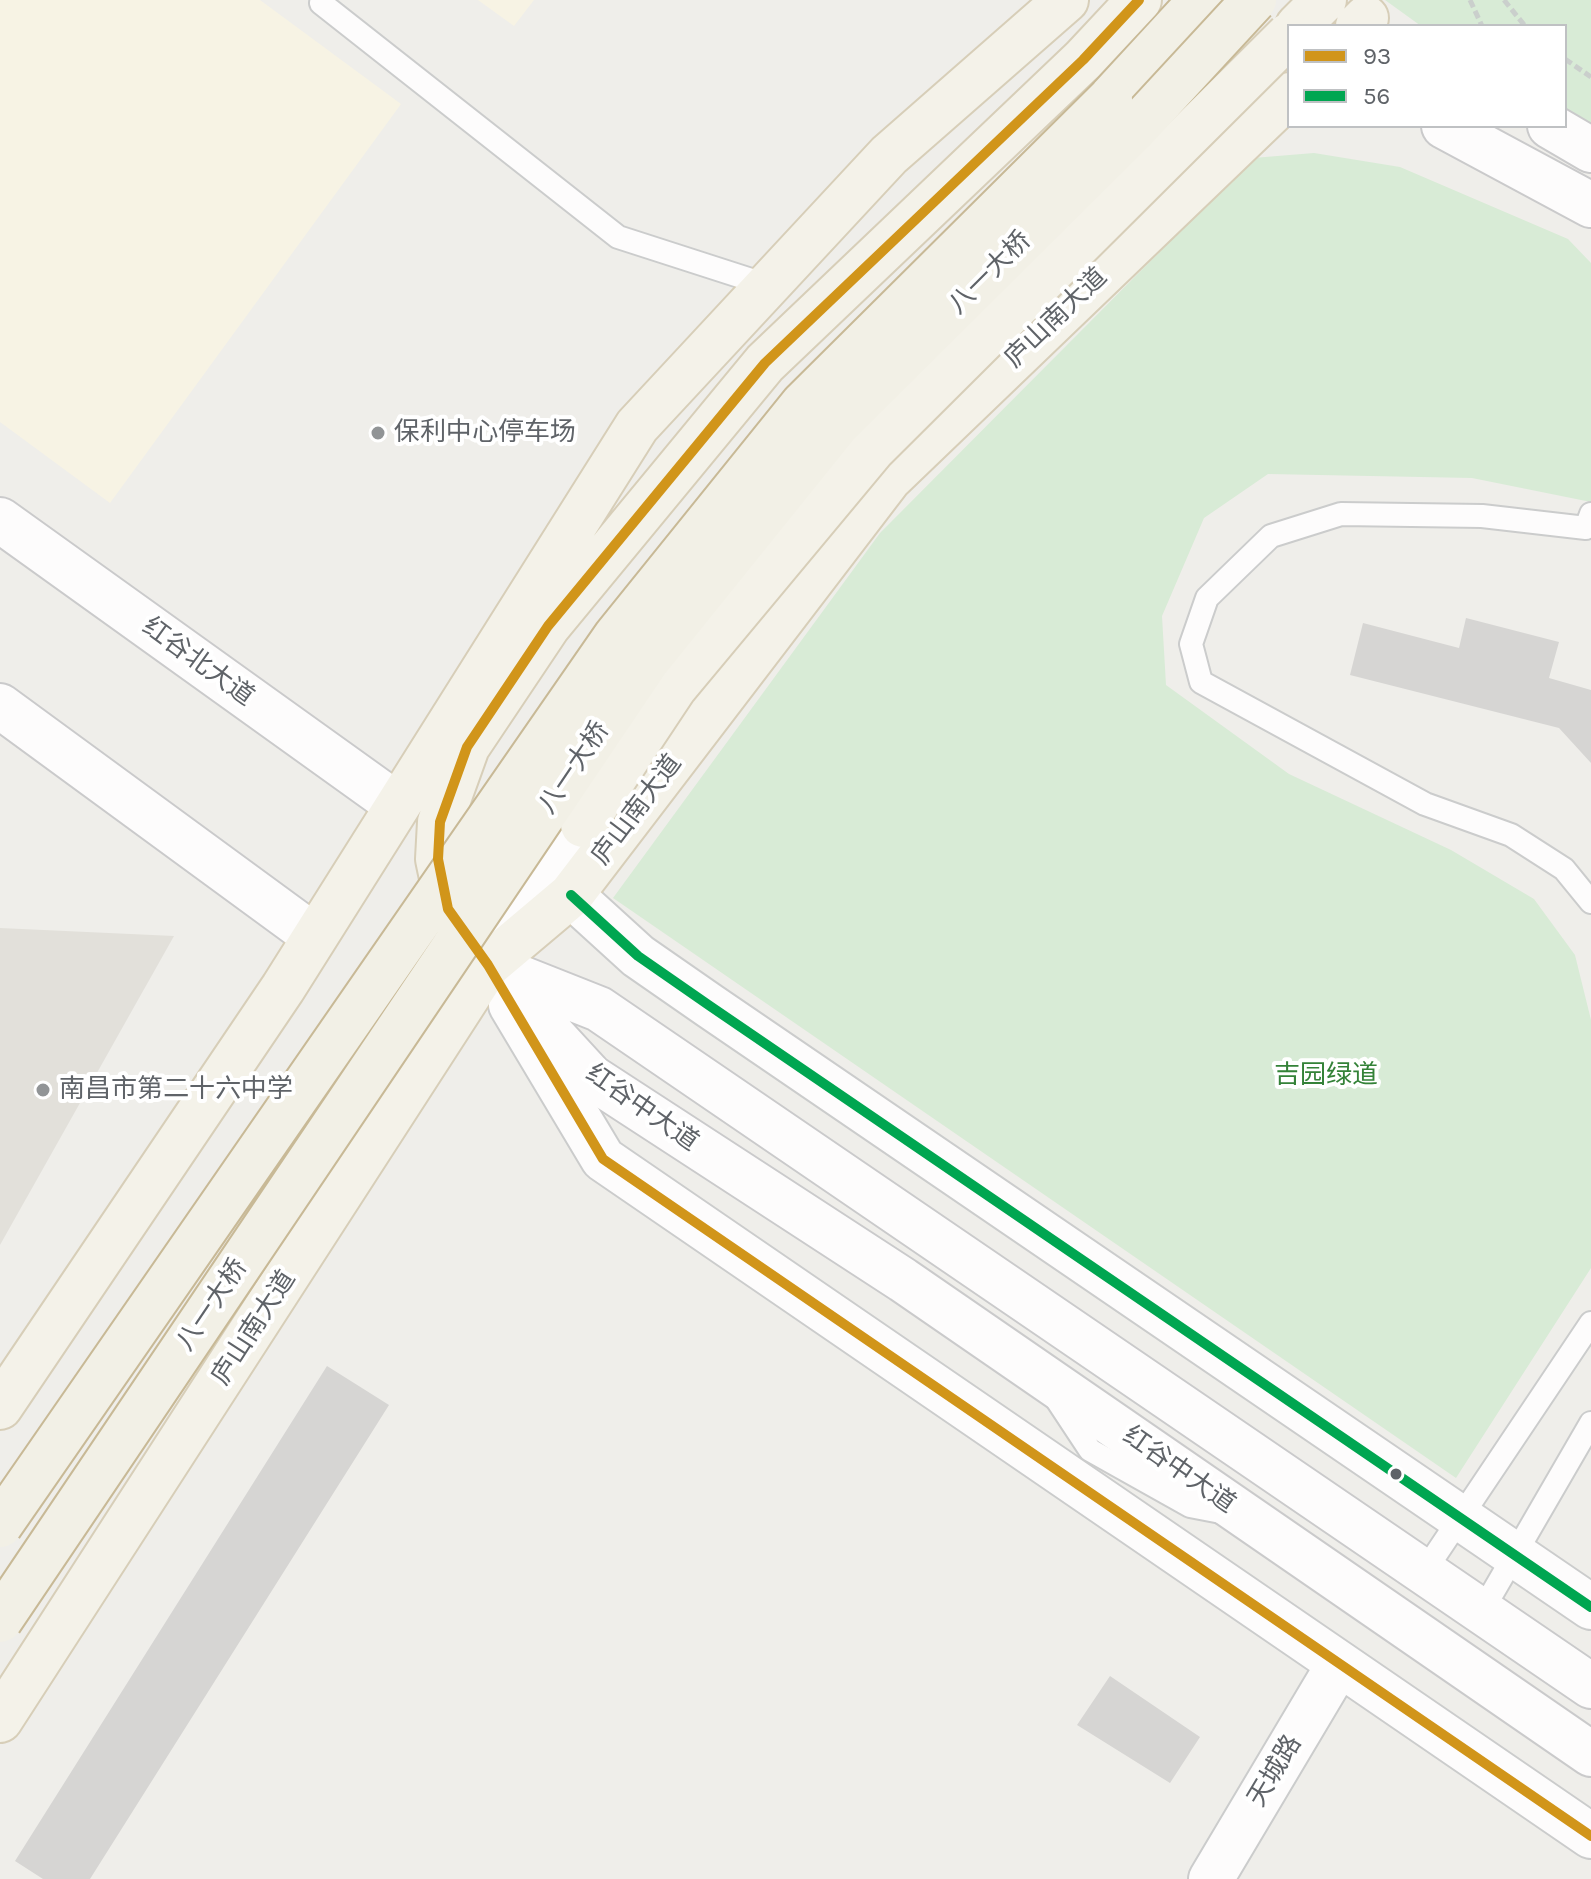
<!DOCTYPE html>
<html>
<head>
<meta charset="utf-8">
<style>
  body { margin:0 }
  #map { position:relative; width:1591px; height:1879px; overflow:hidden; background:#efeeea; font-family:Karla,sans-serif }
  canvas { display:block }
  .legend { position:absolute; left:1287px; top:24px; width:280px; height:104px; box-sizing:border-box; background:#fff; border:2px solid #bfc1c3; margin:0; padding:10px 14px; list-style:none; font-size:24px; color:#5f6368 }
  .legend li { display:flex; align-items:center; gap:16px; height:40px }
  .legend b { width:40px; border:2px solid #bfc1c3 }
</style>
</head>
<body>
<div id="map">
<canvas width="1591" height="1879"></canvas>
<ul class="legend">
<li><b style="height:10px;background:#d1951a"></b>93</li>
<li><b style="height:10px;background:#00a651"></b>56</li>
</ul>
</div>
<script>
const c = document.querySelector('canvas').getContext('2d');
c.lineJoin = 'round';
function paint(path, color) { c.fillStyle = color; c.fill(path, 'evenodd'); }
const shape = rows => new Path2D(rows.map(r => 'M' + r).join(''));
function strokePath(path, color, width, dash) { c.strokeStyle = color; c.lineWidth = width; c.lineCap = dash ? 'butt' : 'round'; c.setLineDash(dash || []); c.stroke(path); }
function write(font, color, halo, rows, align = 'center') {
  c.font = font + ' Karla,"Noto Sans SC",sans-serif'; c.lineWidth = 8; c.setLineDash([]); c.textBaseline = 'middle'; c.strokeStyle = halo; c.fillStyle = color; for (const [text, x, y, turn = 0] of rows) {
    c.save(); c.translate(x, y); c.rotate((+turn || 0) * Math.PI / 180); c.textAlign = isNaN(turn) ? turn : align; if (halo) c.strokeText(text, 0, 0); c.fillText(text, 0, 0); c.restore();
  }
}
paint(shape([
  [0,0,260,0,401,104,110,503,0,422],
  [478,0,534,0,514,26]
]), '#f7f3e4');
paint(shape([
  [0,928,174,936,0,1245]
]), '#e2e0da');
paint(shape([
  [1385,0,1591,0,1591,126,1565,111,1565,26,1421,26],
  [1314,153,1400,167,1568,239,1591,263,1591,502,1472,478,1268,474,1204,518,1162,616,1166,685,1289,774,1451,850,1534,899,1575,955,1591,1020,1591,1268,1456,1478,613,898,880,533,1253,158]
]), '#d8ebd6');
paint(shape([
  [1466,618,1559,642,1549,678,1591,690,1591,763,1559,728,1350,675,1363,623,1459,648],
  [327,1366,389,1405,90,1879,43,1879,15,1861],
  [1110,1676,1200,1737,1170,1783,1077,1725]
]), '#d6d5d3');
const service = shape([
  [323,0,321,3,618,237,770,286],
  [1591,514,1586,528,1482,516,1341,514,1271,536,1207,598,1191,644,1201,682,1425,804,1511,835,1564,869,1591,902],
  [1057,1400,1090,1450,1190,1506,1221,1512],
  [1424,1572,1591,1323],
  [1482,1611,1591,1423]
]);
const minor = shape([
  [1211,1879,1339,1664]
]);
const tertiary = shape([
  [571,895,638,956,710,1006,1591,1607],
  [501,946,583,825],
  [511,1005,603,1159,1591,1836]
]);
const secondary = shape([
  [1444,126,1591,205],
  [1550,126,1591,150],
  [0,520,396,804],
  [0,706,314,936],
  [488,965,591,1077,903,1280,1591,1754],
  [498,969,599,1009,1591,1686]
]);
const primary = shape([
  [1298,26,1324,0],
  [1358,26,1366,18],
  [449,911,438,859,440,822,467,747,548,626,765,363,1083,60,1139,0],
  [0,1407,283,988,637,426,889,155,1066,0],
  [0,1720,488,965,571,895,889,479,1289,95]
]);
const trunk = shape([
  [1110,99,1201,0]
]);
strokePath(service, '#cbcccc', 26);
strokePath(minor, '#cbcccc', 48);
strokePath(tertiary, '#cbcccc', 48);
strokePath(secondary, '#cacacb', 48);
strokePath(primary, '#d7ceb8', 48);
strokePath(trunk, '#c8b996', 48);
strokePath(shape([
  [1470,0,1482,26],
  [1504,0,1525,26],
  [1565,59,1591,77]
]), '#cacfcc', 5, [8, 4]);
strokePath(service, '#fdfcfc', 22);
strokePath(minor, '#fdfcfc', 44);
strokePath(tertiary, '#fdfcfc', 44);
strokePath(secondary, '#fdfcfc', 44);
strokePath(primary, '#f4f2e9', 44);
strokePath(trunk, '#f2f0e6', 44);
const primaryBridge = shape([
  [583,825,674,688,873,449,1289,35]
]);
const trunkBridge = shape([
  [0,1525,616,636,803,404,1110,99],
  [0,1620,647,661,837,425,1132,132,1254,0]
]);
strokePath(primaryBridge, '#d7ceb8', 48, []);
strokePath(trunkBridge, '#c8b996', 48, []);
strokePath(primaryBridge, '#f4f2e9', 44);
strokePath(trunkBridge, '#f2f0e6', 44);
strokePath(shape([
  [1139,0,1083,60,765,363,548,626,467,747,440,822,438,859,448,909,488,965,603,1159,1591,1836]
]), '#d1951a', 10);
strokePath(shape([
  [571,895,638,956,710,1006,1591,1607]
]), '#00a651', 10);
for (const [x, y, r, color] of [
  [378,433,8,"#919496"],
  [43,1090,8,"#919496"],
  [1396,1474,7,"#5f6368"]
]) { const dot = new Path2D(); dot.arc(x, y, r, 0, 2 * Math.PI); c.fillStyle = color; c.fill(dot); strokePath(dot, '#fff', 3); }
write('26px', '#5f6368', '#fff', [
  ["八一大桥",990,273,-45],
  ["庐山南大道",1056,318,-44],
  ["红谷北大道",198,662,36],
  ["八一大桥",574,768,-56],
  ["庐山南大道",637,810,-53],
  ["红谷中大道",642,1108,35],
  ["八一大桥",212,1305,-56],
  ["庐山南大道",254,1328,-57],
  ["红谷中大道",1179,1470,35],
  ["天城路",1275,1771,-59]
]);
write('26px', '#5f6368', '#fff', [
  ["保利中心停车场",394,433],
  ["南昌市第二十六中学",59,1090]
], 'left');
write('26px', '#348238', '#fff', [
  ["吉园绿道",1326,1076]
]);
</script>
</body>
</html>
